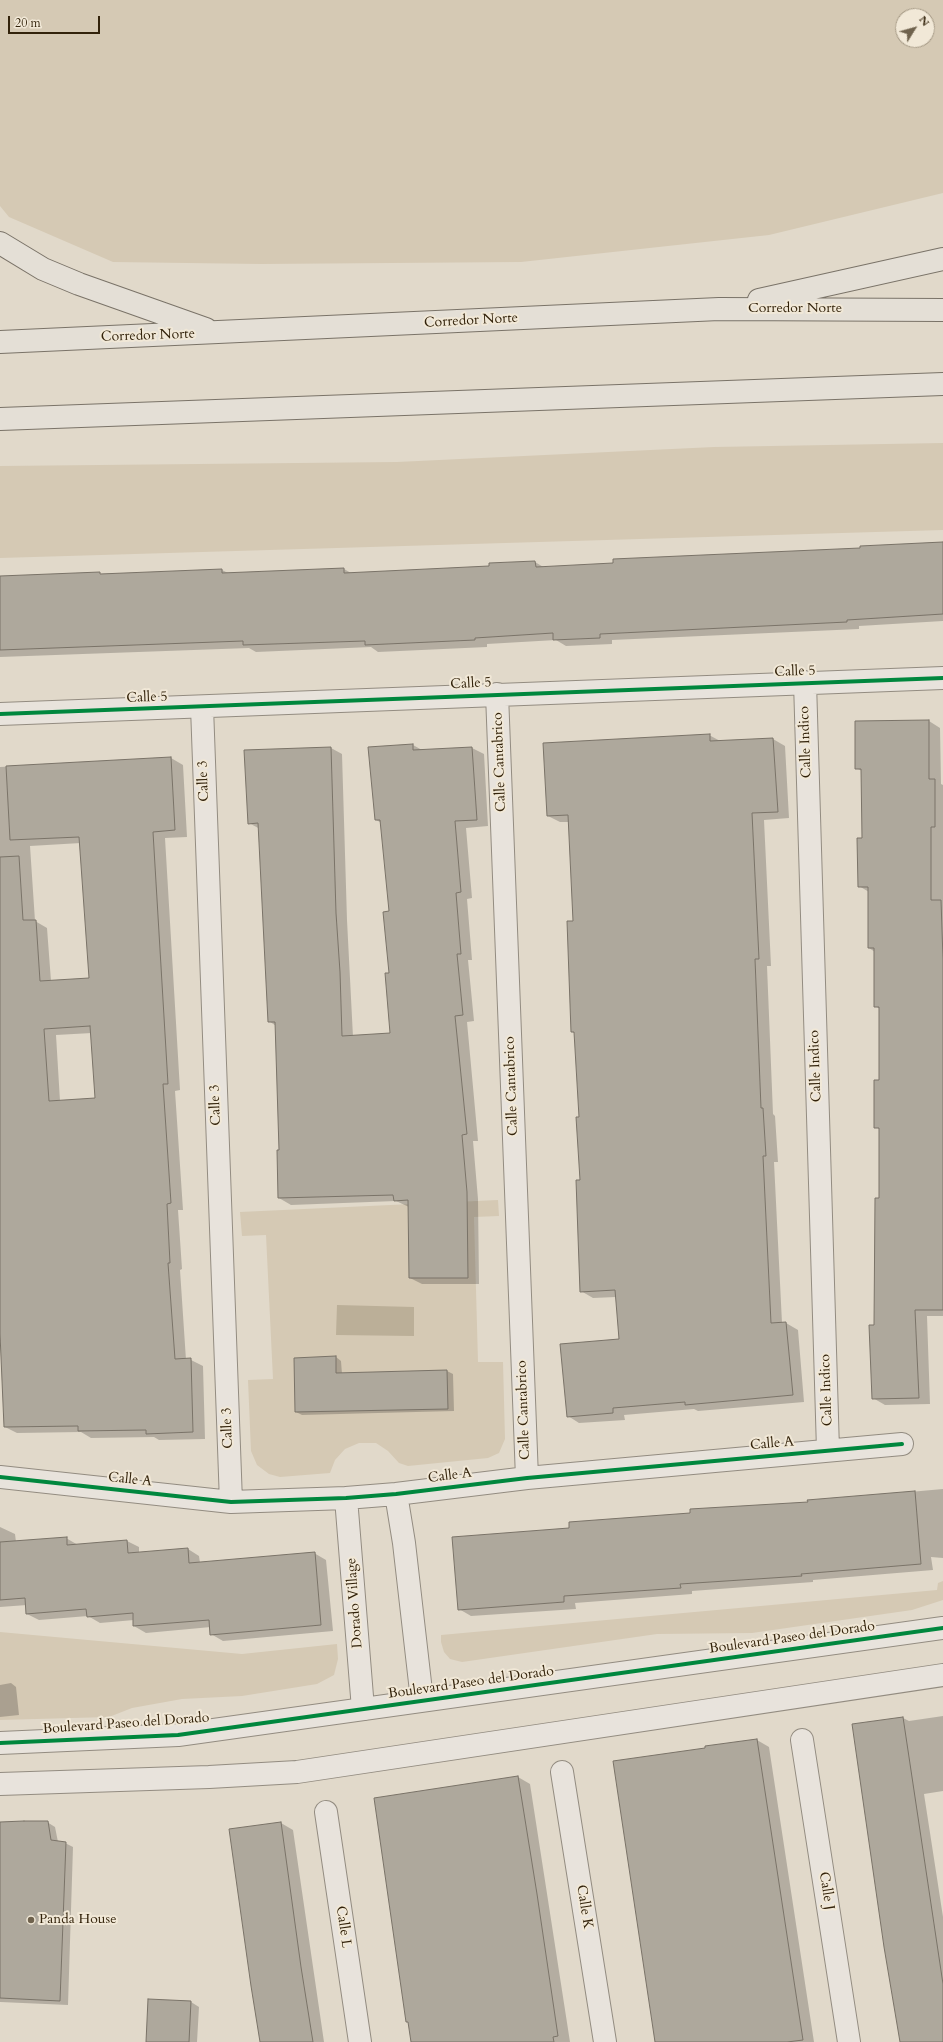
<!DOCTYPE html>
<html>
<head>
<meta charset="utf-8">
<style>
  body { margin:0 }
  #map { position:relative; width:943px; height:2042px; overflow:hidden; background:#e1d9ca; font-family:Cardo,serif }
  canvas { display:block }
  .north { position:absolute; left:895px; top:8px; width:40px; height:40px; box-sizing:border-box; background:#f1e8d7; border:1px solid #a59985; border-radius:50%; rotate:53deg; font-size:11px; font-weight:700; line-height:16px; text-align:center; color:#32220a }
  .north::after { content:''; display:block; margin:auto; width:14px; height:18px; background:#6f624d; clip-path:polygon(50% 0,100% 100%,50% 72%,0 100%) }
  .scale { position:absolute; left:8px; top:16px; width:92px; height:18px; box-sizing:border-box; border:2px solid #32220a; border-top:0; padding-left:5px; font-size:12px; line-height:14px; white-space:nowrap; color:#32220a; -webkit-text-stroke:3px #f1e8d7; paint-order:stroke }
</style>
</head>
<body>
<div id="map">
<canvas width="943" height="2042"></canvas>
<div class="north">N</div>
<div class="scale">20 m</div>
</div>
<script>
const c = document.querySelector('canvas').getContext('2d');
c.lineJoin = 'round';
function paint(path, color) { c.fillStyle = color; c.fill(path, 'evenodd'); }
const shape = rows => new Path2D(rows.map(r => 'M' + r).join(''));
function strokePath(path, color, width, dash) { c.strokeStyle = color; c.lineWidth = width; c.lineCap = dash ? 'butt' : 'round'; c.setLineDash(dash || []); c.stroke(path); }
function write(font, color, halo, rows, align = 'center') {
  c.font = font + ' Cardo,serif'; c.lineWidth = 4; c.setLineDash([]); c.textBaseline = 'middle'; c.strokeStyle = halo; c.fillStyle = color; for (const [text, x, y, turn = 0] of rows) {
    c.save(); c.translate(x, y); c.rotate((+turn || 0) * Math.PI / 180); c.textAlign = isNaN(turn) ? turn : align; if (halo) c.strokeText(text, 0, 0); c.fillText(text, 0, 0); c.restore();
  }
}
paint(shape([
  [0,0,943,0,943,193,769,235,521,262,261,264,113,262,9,217,0,206],
  [903,16,927,16,927,40,903,40],
  [943,443,943,530,0,558,0,466,397,462,714,447],
  [498,1200,499,1216,474,1217,478,1362,503,1362,505,1439,499,1453,488,1458,408,1466,399,1463,388,1451,376,1443,359,1443,345,1449,335,1460,330,1473,280,1477,269,1474,257,1465,251,1451,248,1380,273,1379,266,1235,242,1236,240,1212],
  [943,1581,943,1600,912,1610,752,1633,657,1634,462,1662,450,1659,444,1652,441,1642,441,1635,937,1590,938,1583],
  [0,1632,242,1654,337,1644,338,1659,334,1675,317,1684,242,1696,182,1699,132,1708,109,1717,0,1720]
]), '#d5c9b4');
paint(shape([
  [337,1305,414,1307,414,1336,336,1335]
]), '#bbaf98');
paint(shape([
  [943,542,943,621,859,626,859,629,612,640,612,644,566,646,556,640,487,644,487,647,378,652,371,647,256,652,249,648,0,657,0,578,222,570,228,573,344,569,351,573,490,567,490,564,535,562,545,568,861,549,861,547],
  [929,721,940,728,941,784,943,785,943,1316,927,1316,930,1404,885,1405,873,1398,880,1199,880,1129,875,1127,880,1081,880,1009,875,1006,875,952,869,948,869,892,859,886,863,839,862,771,856,768],
  [709,735,722,742,773,739,785,746,789,818,764,820,771,966,767,966,773,1114,775,1116,778,1162,774,1162,782,1323,786,1323,798,1330,804,1402,698,1411,694,1409,624,1415,625,1420,579,1423,568,1416,620,1340,616,1297,593,1298,581,1291,580,1118,575,1033,572,1032,574,922,570,822,560,822,548,816],
  [413,745,422,750,472,748,484,754,488,826,466,828,472,898,467,899,472,960,468,960,474,1021,467,1022,478,1141,473,1141,478,1199,479,1284,422,1284,410,1278,409,1207,396,1201,291,1205,279,1198,280,1151,276,1026,269,1021,260,829,249,823,331,748,342,754,347,920,353,1037,391,1034,390,912,382,823,376,820],
  [171,758,183,765,187,837,165,838,180,1090,175,1091,183,1210,178,1210,182,1269,180,1270,186,1360,191,1360,203,1366,205,1439,159,1440,154,1437,91,1438,81,1432,17,1433,5,1427,2,1341,0,1341,0,767],
  [81,843,90,979,51,981,47,928,35,921,30,846],
  [92,1033,96,1098,60,1101,56,1035],
  [336,1357,341,1361,342,1374,447,1371,453,1374,454,1411,302,1415,296,1412],
  [943,1489,943,1558,931,1557,933,1570,813,1580,813,1582,692,1591,692,1594,575,1603,576,1609,471,1616,459,1609,570,1529,692,1514,809,1503,809,1501],
  [0,1527,15,1534,16,1542,66,1538,78,1545,127,1541,139,1547,139,1553,188,1549,199,1556,200,1563,314,1553,326,1560,333,1631,223,1641,211,1634,211,1627,146,1633,134,1626,134,1620,100,1623,88,1616,39,1620,27,1614,27,1605,0,1607],
  [11,1683,16,1687,19,1715,0,1717,0,1685],
  [943,1716,943,1791,924,1794,943,1917,943,2042,901,2042,903,1718,909,1721],
  [757,1740,769,1747,814,2042,656,2042,707,1749],
  [518,1777,530,1784,570,2042,412,2042],
  [47,1822,55,1827,58,1842,65,1843,73,1847,68,2005,0,2002,0,1823],
  [281,1823,293,1830,324,2042,261,2042],
  [149,2000,191,2002,199,2007,197,2042,147,2042]
]), '#0003');
const building = shape([
  [943,542,943,614,847,620,847,622,600,634,600,638,553,640,553,633,475,638,475,640,365,645,365,641,243,645,243,641,0,650,0,576,100,572,100,574,222,569,222,573,344,568,344,573,489,566,489,563,535,561,536,567,613,563,613,559,860,548,860,546,943,542],
  [929,720,929,779,935,779,935,827,931,827,931,900,941,900,943,959,943,1310,915,1310,919,1398,872,1399,869,1325,874,1325,875,1198,879,1198,879,1128,874,1128,874,1080,879,1080,879,1007,874,1007,874,948,868,948,868,887,858,887,857,838,862,838,861,769,855,769,855,721,929,720],
  [710,734,710,741,773,738,778,812,752,813,759,959,755,959,761,1108,763,1108,766,1156,763,1156,771,1323,786,1322,793,1395,685,1405,685,1402,613,1408,613,1413,567,1417,560,1344,619,1339,615,1290,580,1292,576,1180,580,1180,576,1117,579,1117,574,1032,571,1032,567,921,573,921,568,815,547,816,543,743,710,734],
  [413,744,413,750,472,747,477,820,455,821,461,892,456,893,461,954,457,954,463,1015,455,1016,467,1134,462,1135,467,1192,468,1278,409,1278,408,1200,394,1201,393,1195,278,1198,277,1150,279,1150,275,1022,268,1022,258,823,248,824,244,750,331,747,336,913,340,972,342,1036,390,1033,385,973,389,973,383,912,389,911,380,820,375,820,368,747,413,744],
  [171,757,175,830,153,832,168,1084,163,1084,171,1203,167,1204,170,1263,168,1263,175,1359,191,1358,193,1432,146,1434,146,1430,78,1431,78,1426,4,1427,0,1334,0,857,19,856,23,920,36,920,40,981,89,978,79,837,10,840,6,766,171,757],
  [90,1026,95,1098,49,1101,44,1029,90,1026],
  [336,1356,336,1373,447,1370,448,1409,295,1412,294,1358,336,1356],
  [915,1491,921,1564,801,1574,802,1576,680,1584,681,1588,564,1596,564,1602,458,1610,452,1537,569,1528,569,1522,690,1513,690,1509,808,1502,807,1500,915,1491],
  [67,1537,67,1545,127,1540,128,1553,188,1548,189,1563,315,1552,321,1625,210,1635,209,1620,133,1626,133,1613,87,1617,86,1609,26,1614,25,1598,0,1600,0,1542,67,1537],
  [903,1717,943,1984,943,2042,900,2042,884,1947,852,1724,903,1717],
  [757,1739,803,2040,787,2042,655,2042,613,1761,705,1748,705,1746,757,1739],
  [518,1776,537,1894,558,2036,553,2037,554,2042,411,2042,408,2022,406,2022,374,1798,518,1776],
  [24,1821,48,1821,51,1840,66,1842,60,2001,0,1998,0,1822,24,1821],
  [281,1822,301,1967,313,2042,260,2042,251,1986,229,1829,281,1822],
  [148,1999,191,2001,189,2042,146,2042,148,1999]
]);
paint(building, '#aea89c');
strokePath(building, '#7a7368', 1);
const minor = shape([
  [805,682,828,1450],
  [497,694,527,1478],
  [202,707,231,1502],
  [0,714,943,678],
  [0,1477,231,1502,346,1498,396,1494,527,1478,902,1444],
  [396,1494,404,1543,422,1700],
  [346,1498,363,1709],
  [802,1740,849,2042],
  [562,1772,605,2042],
  [326,1812,360,2042]
]);
const tertiary = shape([
  [0,1743,178,1735,943,1628],
  [0,1784,209,1777,297,1772,943,1675]
]);
const motorway = shape([
  [0,243,43,269,79,284,206,329],
  [759,300,943,259],
  [0,342,719,309,943,310],
  [0,419,943,384]
]);
strokePath(minor, '#938c81', 24);
strokePath(tertiary, '#938c81', 24);
strokePath(motorway, '#7a7368', 24);
strokePath(minor, '#e8e3dc', 22);
strokePath(tertiary, '#e8e3dc', 22);
strokePath(motorway, '#e4dfd6', 22);
strokePath(shape([
  [0,714,943,678],
  [0,1477,231,1502,346,1498,396,1494,527,1478,902,1444],
  [0,1743,178,1735,943,1628]
]), '#00873e', 4);
for (const [x, y, r, color] of [
  [31,1920,4,"#6f624d"]
]) { const dot = new Path2D(); dot.arc(x, y, r, 0, 2 * Math.PI); c.fillStyle = color; c.fill(dot); strokePath(dot, '#f1e8d7', 1.5); }
write('14px', '#32220a', '#f1e8d7', [
  ["Corredor Norte",795,309],
  ["Corredor Norte",471,321,-3],
  ["Corredor Norte",148,336,-2],
  ["Calle 5",795,672,-2],
  ["Calle 5",471,684,-3],
  ["Calle 5",147,698,-2],
  ["Calle Indico",806,742,-92],
  ["Calle Cantabrico",500,762,-92],
  ["Calle 3",204,781,-92],
  ["Calle Indico",816,1066,-92],
  ["Calle Cantabrico",512,1086,-92],
  ["Calle 3",216,1105,-92],
  ["Calle Indico",827,1390,-92],
  ["Calle Cantabrico",524,1410,-92],
  ["Calle 3",228,1428,-92],
  ["Calle A",772,1444,-5],
  ["Calle A",450,1476,-7],
  ["Calle A",130,1480,6],
  ["Dorado Village",355,1603,-94],
  ["Boulevard Paseo del Dorado",792,1638,-8],
  ["Boulevard Paseo del Dorado",471,1683,-8],
  ["Boulevard Paseo del Dorado",126,1724,-4],
  ["Calle J",826,1891,81],
  ["Calle K",584,1907,81],
  ["Calle L",343,1927,82]
]);
write('14px', '#32220a', '#f1e8d7', [
  ["Panda House",39,1920]
], 'left');
</script>
</body>
</html>
